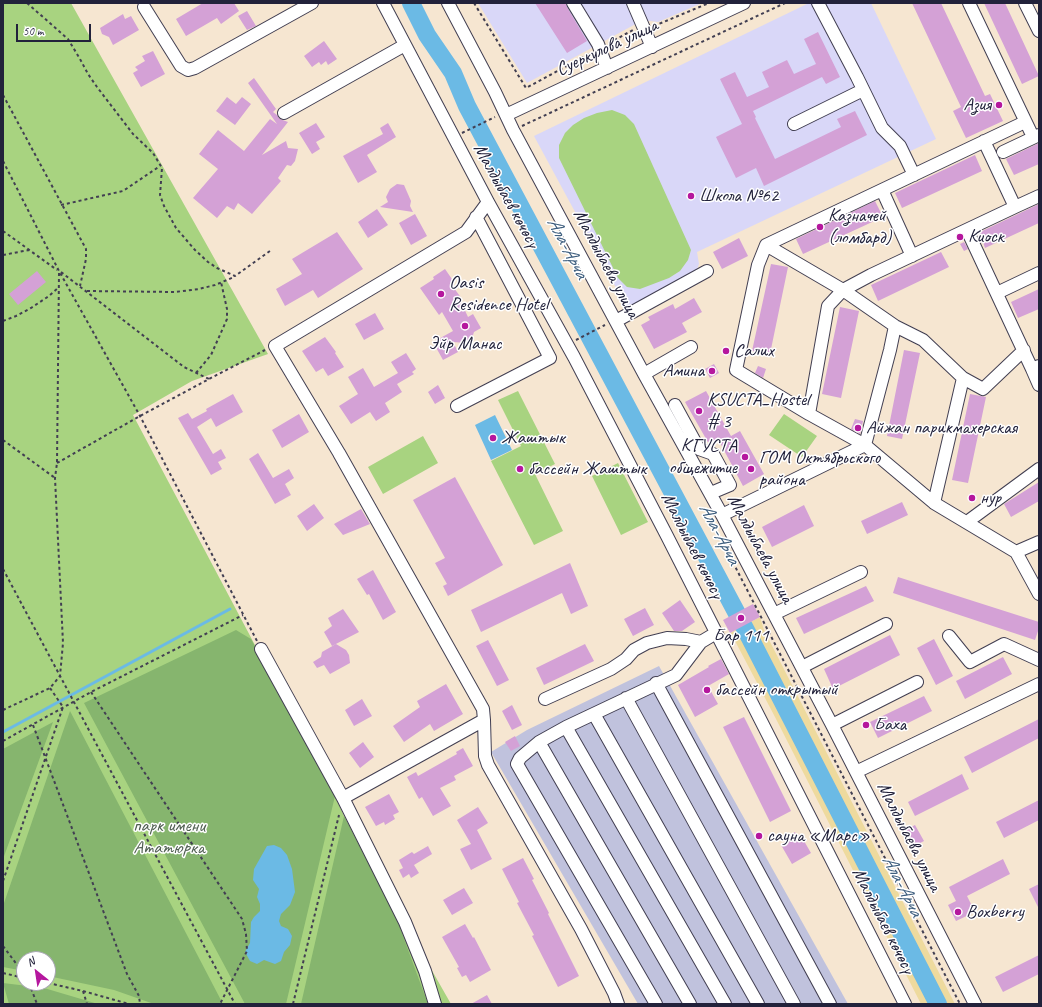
<!DOCTYPE html>
<html>
<head>
<meta charset="utf-8">
<style>
  body { margin:0 }
  #map { position:relative; width:1042px; height:1007px; overflow:hidden; background:#f6e6d1; font-family:Caveat,sans-serif }
  canvas { display:block }
  .frame { position:absolute; inset:0; border:4px solid #22223b; pointer-events:none }
  .north { position:absolute; left:16px; top:951px; width:40px; height:40px; box-sizing:border-box; background:#fff; border:1px solid #a7a7b1; border-radius:50%; rotate:330deg; font-size:11px; font-weight:700; line-height:16px; text-align:center; color:#22223b }
  .north::after { content:''; display:block; margin:auto; width:14px; height:18px; background:#b5179e; clip-path:polygon(50% 0,100% 100%,50% 72%,0 100%) }
  .scale { position:absolute; left:16px; top:24px; width:75px; height:18px; box-sizing:border-box; border:2px solid #22223b; border-top:0; padding-left:5px; font-size:12px; line-height:14px; white-space:nowrap; color:#22223b; -webkit-text-stroke:3px #fff; paint-order:stroke }
</style>
</head>
<body>
<div id="map">
<canvas width="1042" height="1007"></canvas>
<div class="frame"></div>
<div class="north">N</div>
<div class="scale">50 m</div>
</div>
<script>
const c = document.querySelector('canvas').getContext('2d');
c.lineJoin = 'round';
function paint(path, color) { c.fillStyle = color; c.fill(path, 'evenodd'); }
const shape = rows => new Path2D(rows.map(r => 'M' + r).join(''));
function strokePath(path, color, width, dash) { c.strokeStyle = color; c.lineWidth = width; c.lineCap = dash ? 'butt' : 'round'; c.setLineDash(dash || []); c.stroke(path); }
function write(font, color, halo, rows, align = 'center') {
  c.font = font + ' Caveat,sans-serif'; c.lineWidth = 3; c.setLineDash([]); c.textBaseline = 'middle'; c.strokeStyle = halo; c.fillStyle = color; for (const [text, x, y, turn = 0] of rows) {
    c.save(); c.translate(x, y); c.rotate((+turn || 0) * Math.PI / 180); c.textAlign = isNaN(turn) ? turn : align; if (halo) c.strokeText(text, 0, 0); c.fillText(text, 0, 0); c.restore();
  }
}
paint(shape([
  [478,3,702,3,658,22,643,20,527,83],
  [809,3,871,3,936,139,697,252,699,264,695,275,627,308,534,136]
]), '#d9d7f8');
paint(shape([
  [659,666,848,1004,638,1004,491,752,527,730]
]), '#c0c2dd');
paint(shape([
  [3,3,71,3,268,354,192,381,133,415,335,796,344,816,451,1004,3,1004],
  [24,959,48,959,48,983,24,983],
  [612,110,625,115,634,124,691,250,688,260,680,271,669,278,640,289,627,287,618,278,559,158,559,145,565,133,573,125,584,118,597,113],
  [518,391,555,464,535,474,563,531,534,545,491,461,521,446,498,400],
  [784,414,817,436,802,457,769,435],
  [423,436,438,463,383,494,368,467],
  [618,463,648,522,621,535,592,476]
]), '#a8d380');
paint(shape([
  [236,630,251,639,335,796,286,1004,245,1004,84,703],
  [70,711,223,1004,154,1004,114,990,48,976,48,959,24,959,24,971,3,967,3,906],
  [53,722,3,859,3,749],
  [344,816,396,917,428,1004,301,1004],
  [3,983,44,988,98,1004,9,1004]
]), '#86b56e');
paint(shape([
  [760,617,764,630,955,1004,921,1004,775,717,734,639,730,633]
]), '#eeda9e');
paint(shape([
  [495,415,512,450,491,460,475,425],
  [274,845,281,848,287,855,292,869,295,892,290,905,281,914,279,921,281,926,288,929,292,936,290,945,284,952,281,961,275,964,264,960,257,964,250,961,245,952,250,943,251,922,254,917,260,911,260,904,257,897,259,889,253,880,254,869,267,846]
]), '#6bbae5');
strokePath(shape([
  [3,732,230,609]
]), '#6bbae5', 3);
strokePath(shape([
  [411,3,427,35,453,73,467,106,750,638,938,1004]
]), '#6bbae5', 18);
paint(shape([
  [203,3,234,3,239,11,221,24,217,18,186,36,176,19],
  [535,3,566,3,567,7,587,41,567,53],
  [912,3,941,3,985,96,990,94,1003,121,966,138,953,111,961,107],
  [984,3,1005,3,1039,76,1022,84],
  [247,11,256,26,247,30,238,16],
  [123,14,125,19,131,16,139,30,113,45,109,37,102,34,100,28],
  [818,32,840,77,826,84,822,77,753,111,756,117,755,118,775,159,841,127,837,119,855,111,867,135,764,186,756,168,736,178,716,137,742,124,720,79,735,72,747,97,769,87,762,72,787,60,794,74,816,64,804,39],
  [324,41,337,59,328,65,326,61,321,65,319,62,312,67,304,56],
  [153,51,165,74,141,87,133,73,138,70,135,67,145,61,142,56],
  [254,78,276,109,273,112,277,115,280,119,288,122,262,155,286,141,288,148,298,149,295,161,291,166,287,165,278,178,281,181,252,214,238,203,234,210,227,206,217,218,193,198,218,169,199,154,218,130,244,151,270,119,277,124,248,83],
  [227,97,236,104,242,97,251,104,235,125,216,111],
  [316,123,325,137,316,142,320,149,312,154,299,133],
  [388,123,396,137,367,155,377,172,358,183,343,156,383,134,380,128],
  [1039,143,1039,164,1014,175,1006,159],
  [975,155,982,171,902,208,895,193],
  [397,184,404,185,411,201,410,206,413,212,380,207,388,202,386,197,390,189],
  [875,201,883,217,803,254,796,239],
  [1039,204,1039,223,985,248,983,242,981,243,978,236,979,235,978,233],
  [377,209,388,225,368,238,358,222],
  [415,214,427,236,411,245,399,223],
  [337,232,363,269,318,298,313,290,285,306,276,289,302,274,292,259],
  [739,238,748,256,722,269,713,252],
  [964,242,968,249,964,251,960,244],
  [941,252,949,267,878,301,871,285],
  [771,264,788,267,770,354,752,351],
  [445,269,454,282,451,284,462,299,460,300,468,317,473,314,481,328,474,332,471,341,466,343,453,342,458,352,443,360,433,342,453,331,442,312,439,315,420,288,434,279,433,277],
  [37,271,46,282,18,305,9,294],
  [1039,289,1039,309,1018,318,1011,302],
  [694,298,702,312,682,323,687,332,654,349,641,325,650,320,648,317,673,304,675,309],
  [840,307,859,311,841,398,822,394],
  [375,313,384,329,364,340,355,324],
  [325,337,336,352,335,353,344,367,328,376,323,368,316,372,302,351],
  [904,350,920,353,902,439,887,436],
  [406,353,416,369,412,372,414,374,397,384,402,392,385,403,390,412,376,421,370,412,351,424,339,406,358,394,348,377,363,368,374,387,398,373,391,362],
  [714,364,719,373,710,378,705,369],
  [758,366,766,369,763,378,755,373],
  [438,385,445,398,435,404,428,392],
  [706,391,731,436,740,431,764,474,743,486,718,439,709,444,685,402],
  [233,394,243,412,216,427,211,418,197,427,213,454,221,449,226,458,218,462,222,469,211,475,178,418,188,413,192,419,207,411,206,409],
  [970,394,986,397,968,483,952,480],
  [299,414,309,432,282,448,272,430],
  [855,419,863,421,860,434,851,429],
  [258,453,273,478,289,469,294,478,285,484,291,495,275,504,249,459],
  [455,477,503,565,448,596,443,586,447,584,435,563,445,558,413,500],
  [1039,482,1039,501,1011,517,1004,504],
  [902,502,908,515,867,534,861,521],
  [314,504,324,518,307,531,297,516],
  [804,505,814,526,772,547,762,527],
  [361,509,370,524,343,535,334,524],
  [570,563,588,606,571,614,562,593,481,632,471,610],
  [373,570,396,612,383,620,369,594,367,595,357,579],
  [898,577,1039,622,1039,628,1035,640,893,593],
  [866,586,874,601,804,634,796,618],
  [680,600,695,622,682,631,674,631,662,613],
  [753,604,760,617,730,633,723,620],
  [645,608,654,625,633,636,624,619],
  [343,609,359,632,332,646,324,632,332,626,328,618],
  [890,635,900,655,833,689,824,669],
  [934,639,953,676,936,685,917,648],
  [488,640,509,680,497,686,476,646],
  [336,644,346,650,349,655,350,663,330,674,324,665,317,668,313,662,321,657,322,652],
  [585,644,594,661,544,685,536,668],
  [1003,657,1012,674,965,699,956,681],
  [721,659,729,674,708,686,718,704,695,717,678,685,709,667,708,666],
  [446,684,463,714,434,731,430,724,404,742,393,726,420,707,417,701],
  [924,696,932,711,878,738,870,722],
  [362,699,372,716,354,726,345,710],
  [512,705,522,725,512,730,502,711],
  [744,717,791,811,770,822,723,727],
  [1039,719,1039,738,972,773,964,757],
  [515,736,520,746,511,751,505,742],
  [363,742,374,757,360,768,349,753],
  [463,748,473,766,454,776,456,780,440,788,451,806,433,816,422,797,419,799,407,777,416,772,418,776,457,754,456,752],
  [962,774,969,789,915,816,908,802],
  [389,794,399,812,393,815,395,819,385,825,384,822,376,826,365,807],
  [1039,800,1039,820,1004,838,996,822],
  [478,807,488,823,477,830,492,859,471,870,460,849,471,844,457,820],
  [915,825,924,841,912,847,903,831],
  [795,832,797,836,800,834,811,853,792,864,781,845,789,841,787,837],
  [428,846,432,854,414,865,419,873,411,878,409,874,403,878,399,870,403,868,399,860,412,852,414,854],
  [523,858,534,879,532,880,549,913,548,914,579,976,558,987,532,936,534,935,517,903,519,902,502,869],
  [1003,859,1010,874,967,896,975,912,956,921,948,905,956,901,949,887],
  [1039,884,1039,909,1029,889],
  [464,888,473,903,452,915,443,900],
  [465,924,473,938,474,937,491,970,470,982,466,975,462,977,457,968,459,967,442,937],
  [1039,955,1039,974,1003,992,995,977],
  [487,995,492,1004,471,1004]
]), '#d4a1d6');
const minor = shape([
  [383,3,488,202,574,357,667,536,905,1004],
  [448,3,495,92,513,130,644,374,722,515,832,725,975,1004],
  [573,3,598,44,607,68],
  [633,3,652,47],
  [818,3,857,77,882,128,900,146,914,175],
  [969,3,1033,137],
  [1025,3,1039,31],
  [144,7,181,66,188,70,195,68,312,3],
  [284,113,405,45],
  [506,115,744,3],
  [794,124,863,90],
  [984,141,1015,207,871,275,843,290,895,326,923,340,963,378,983,389,1024,350],
  [1003,152,1039,135],
  [882,190,912,256],
  [1015,207,1039,196],
  [967,230,1032,369,1039,366],
  [766,245,758,265,736,370,809,414,865,445,890,350,895,326],
  [997,293,1039,273],
  [616,321,707,271],
  [1032,369,1039,385],
  [644,374,691,347],
  [675,405,699,449,713,454,730,485,711,493],
  [457,406,550,358,476,217],
  [809,414,828,306,843,290,766,245,1025,122],
  [934,503,963,378],
  [722,515,865,445,934,503,1016,552,1039,542],
  [967,522,1039,469],
  [1016,552,1039,594],
  [774,614,861,572],
  [949,636,970,662,1004,644,1039,660],
  [261,649,343,798,484,720,485,756,488,765,581,929,614,993,618,1004],
  [802,667,886,624],
  [656,683,830,1004],
  [626,698,794,1004],
  [545,699,611,669,626,659,634,650,647,643,667,638,686,639,701,642],
  [594,714,758,1004],
  [484,720,483,709,339,453,275,346,466,232,488,202],
  [832,725,917,682],
  [566,727,725,1004],
  [539,742,690,1004],
  [856,772,1039,684],
  [343,798,405,922,425,971,435,1004],
  [656,1004,517,764,520,758,539,742,566,727,676,675,701,642,716,633]
]);
strokePath(minor, '#423f52', 14);
strokePath(shape([
  [27,3,68,39,80,59,88,74,97,87,133,134,153,153,162,168,160,195,164,206,176,228,195,250,208,262,217,268,235,276,270,251],
  [474,3,526,88,591,53],
  [654,26,709,3],
  [609,43,633,30],
  [3,95,86,249,86,259,80,286],
  [522,126,785,3],
  [462,133,495,117],
  [3,161,59,271,140,416,257,641],
  [61,205,123,191,160,166],
  [3,231,57,270],
  [3,255,29,250],
  [61,272,184,367,209,379],
  [87,291,175,292,199,289,215,285,234,277],
  [3,321,16,316,31,308,49,296,58,288],
  [576,340,605,325],
  [196,373,211,355,227,319,227,309,221,282],
  [3,440,55,478],
  [57,463,140,416,209,379,265,350],
  [722,541,960,1004],
  [3,569,235,1004],
  [91,692,242,919,246,934,247,951,220,1004],
  [3,710,50,688,60,676,63,643,55,478,57,463,59,272],
  [33,725,127,974,139,996,140,1004],
  [3,741,91,692,243,615],
  [3,881,63,707,50,688],
  [3,946,24,974],
  [3,973,24,978],
  [29,983,37,1004],
  [48,983,83,991,129,1004],
  [83,991,87,1004],
  [293,1004,339,815]
]), '#423f52', 2, [3, 3]);
strokePath(minor, '#fff', 12);
for (const [x, y, r, color] of [
  [999,105,4,"#b5179e"],
  [691,196,4,"#b5179e"],
  [820,227,4,"#b5179e"],
  [960,237,4,"#b5179e"],
  [441,294,4,"#b5179e"],
  [465,326,4,"#b5179e"],
  [726,351,4,"#b5179e"],
  [712,371,4,"#b5179e"],
  [699,411,4,"#b5179e"],
  [858,428,4,"#b5179e"],
  [493,438,4,"#b5179e"],
  [745,457,4,"#b5179e"],
  [520,469,4,"#b5179e"],
  [751,469,4,"#b5179e"],
  [972,498,4,"#b5179e"],
  [741,618,4,"#b5179e"],
  [707,690,4,"#b5179e"],
  [866,725,4,"#b5179e"],
  [759,836,4,"#b5179e"],
  [958,912,4,"#b5179e"]
]) { const dot = new Path2D(); dot.arc(x, y, r, 0, 2 * Math.PI); c.fillStyle = color; c.fill(dot); strokePath(dot, '#fff', 1.5); }
write('19px', '#22223b', '#fff', [
  ["Суеркулова улица",607,48,-25],
  ["Малдыбаев көчөсү",506,196,61],
  ["Малдыбаева улица",606,264,62],
  ["Малдыбаев көчөсү",692,546,63],
  ["Малдыбаева улица",760,549,62],
  ["Малдыбаева улица",909,837,63],
  ["Малдыбаев көчөсү",883,921,63]
]);
write('19px', '#22223b', '#fff', [
  ["Азия",991,105,"right"],
  ["Школа №62",699,196],
  ["Казначей",828,216],
  ["(ломбард)",828,238],
  ["Киоск",968,237],
  ["Oasis",449,283],
  ["Residence Hotel",449,305],
  ["Эйр Манас",465,344,"center"],
  ["Салих",734,351],
  ["Амина",704,371,"right"],
  ["KSUCTA_Hostel",707,400],
  ["# 3",707,422],
  ["Айжан парикмахерская",866,428],
  ["Жаштык",501,438],
  ["КГУСТА",737,446,"right"],
  ["общежитие",737,468,"right"],
  ["ГОМ Октябрьского",759,458],
  ["района",759,480],
  ["бассейн Жаштык",528,469],
  ["нур",980,498],
  ["Бар 111",741,636,"center"],
  ["бассейн открытый",715,690],
  ["Баха",874,725],
  ["сауна «Марс»",767,836],
  ["Boxberry",966,912]
], 'left');
write('19px', '#516053', '#fff', [
  ["парк имени",169,826],
  ["Ататюрка",169,848]
]);
write('italic 20px', '#3f5f7f', '#fff', [
  ["Ала-Арча",567,248,62],
  ["Ала-Арча",719,534,62],
  ["Ала-Арча",902,886,63]
]);
</script>
</body>
</html>
